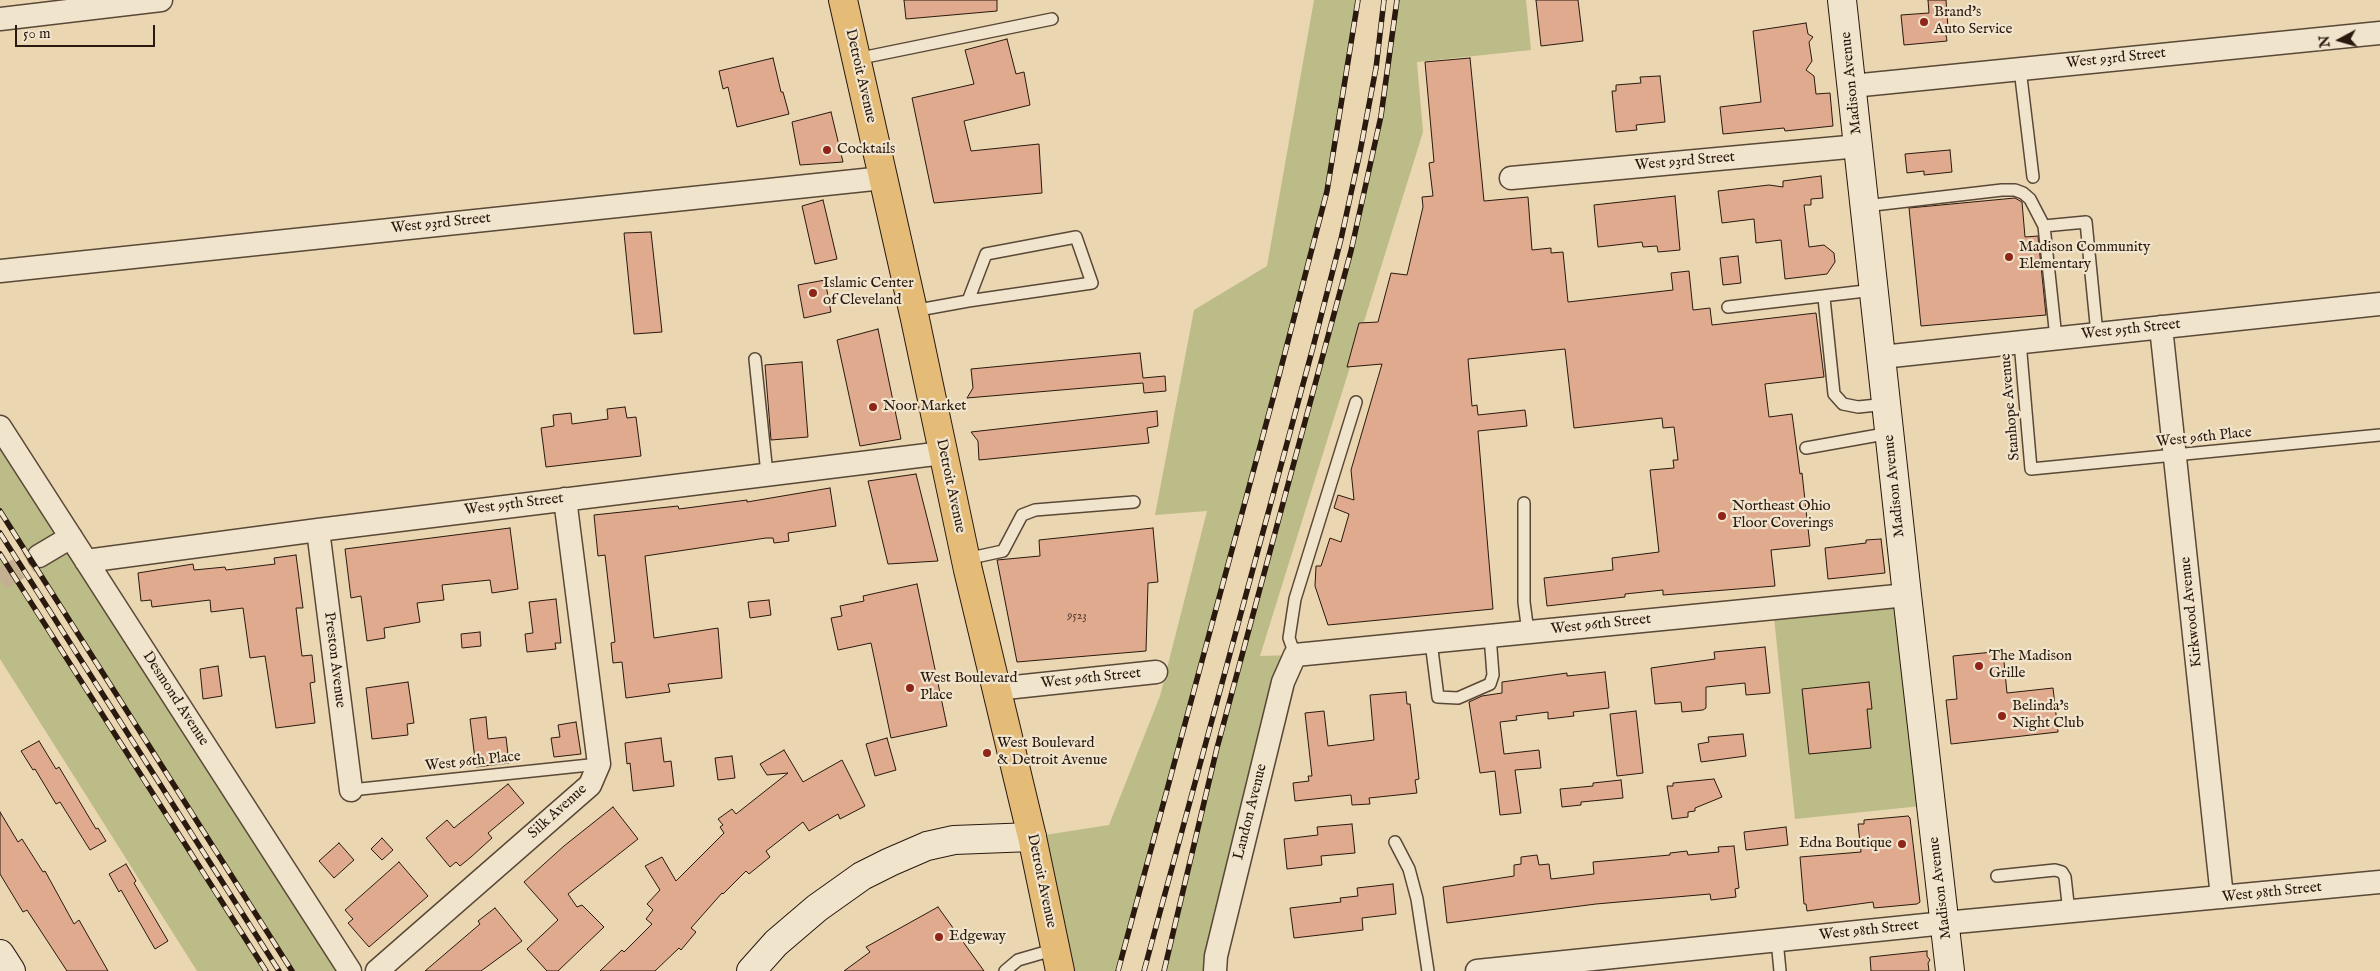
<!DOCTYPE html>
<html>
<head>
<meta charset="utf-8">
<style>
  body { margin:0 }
  #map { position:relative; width:2380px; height:971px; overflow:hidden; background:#ead6b1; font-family:"IM FELL English",serif }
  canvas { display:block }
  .north { position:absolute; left:2315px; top:15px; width:50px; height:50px; -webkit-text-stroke:4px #f1e4cc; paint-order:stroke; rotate:264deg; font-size:14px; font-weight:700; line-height:20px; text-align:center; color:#29190e }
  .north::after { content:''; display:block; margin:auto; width:18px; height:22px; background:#29190e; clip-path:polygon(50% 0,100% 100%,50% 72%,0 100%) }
  .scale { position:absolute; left:15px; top:25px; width:140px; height:22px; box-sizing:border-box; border:2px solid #29190e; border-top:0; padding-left:6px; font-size:15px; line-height:18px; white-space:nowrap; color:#29190e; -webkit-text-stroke:4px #f1e4cc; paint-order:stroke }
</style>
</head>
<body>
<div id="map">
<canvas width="2380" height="971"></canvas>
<div class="north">N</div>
<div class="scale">50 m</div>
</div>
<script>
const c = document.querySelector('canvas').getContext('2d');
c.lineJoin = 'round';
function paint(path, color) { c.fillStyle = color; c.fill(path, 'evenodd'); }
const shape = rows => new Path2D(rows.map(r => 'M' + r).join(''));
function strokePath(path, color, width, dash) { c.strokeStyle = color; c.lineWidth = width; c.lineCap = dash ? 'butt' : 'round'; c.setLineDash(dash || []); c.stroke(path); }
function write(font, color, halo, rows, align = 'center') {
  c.font = font + ' "IM FELL English",serif'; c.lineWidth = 4.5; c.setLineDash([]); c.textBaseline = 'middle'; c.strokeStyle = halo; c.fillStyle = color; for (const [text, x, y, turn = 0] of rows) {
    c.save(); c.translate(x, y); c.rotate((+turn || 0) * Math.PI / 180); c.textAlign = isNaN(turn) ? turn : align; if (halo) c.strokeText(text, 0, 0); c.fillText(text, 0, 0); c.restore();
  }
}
paint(shape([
  [1314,0,1358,0,1327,191,1283,360,1118,971,1060,971,1032,837,1109,825,1160,696,1207,511,1155,515,1194,310,1267,266],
  [1397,0,1526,0,1531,50,1417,62,1423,132,1260,656,1295,655,1215,971,1164,971,1217,748,1351,251,1381,116],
  [0,427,350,971,292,971,0,511],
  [0,554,17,582,266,971,197,971,0,659],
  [1907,595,1931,805,1795,819,1773,608]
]), '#bcbc88');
const building = shape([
  [904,0,997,0,997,11,906,19,904,0],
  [1536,0,1578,0,1583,41,1541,46,1536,0],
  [1928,0,1946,0,1948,28,1945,29,1947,41,1904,45,1901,15,1929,13,1928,0],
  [1806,23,1808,34,1813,37,1809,42,1812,61,1806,70,1814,76,1816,94,1830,93,1833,126,1785,131,1784,128,1723,134,1720,107,1761,102,1753,31,1806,23],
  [1007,39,1016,74,1024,72,1030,105,964,121,971,151,1039,144,1042,193,934,203,912,98,974,84,965,50,1007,39],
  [773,58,781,92,783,92,789,114,737,127,728,87,723,89,719,71,773,58],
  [1470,58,1484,201,1528,197,1532,250,1551,248,1551,253,1563,252,1568,302,1673,290,1671,273,1689,271,1693,310,1710,308,1712,325,1816,313,1824,377,1765,384,1769,417,1792,414,1800,474,1802,473,1810,546,1771,550,1775,586,1663,595,1663,590,1625,594,1625,597,1547,606,1544,578,1613,570,1612,558,1659,552,1650,470,1674,468,1673,460,1678,460,1674,427,1663,428,1662,418,1574,428,1565,349,1468,359,1472,406,1477,405,1478,415,1525,410,1527,426,1478,431,1493,609,1328,625,1315,586,1316,566,1321,566,1330,538,1341,542,1349,514,1334,508,1338,495,1354,500,1351,470,1382,364,1347,367,1359,323,1378,322,1391,273,1407,275,1423,207,1422,197,1433,196,1429,163,1434,162,1425,62,1470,58],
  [1660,76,1665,122,1636,125,1637,130,1616,132,1612,91,1616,91,1616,85,1641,83,1640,77,1660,76],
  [831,112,843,162,800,165,792,122,831,112],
  [1950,150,1952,172,1924,175,1924,171,1907,173,1905,154,1950,150],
  [1821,176,1823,198,1811,199,1811,205,1804,205,1809,247,1824,245,1834,253,1835,262,1827,274,1785,279,1781,240,1756,243,1754,219,1722,223,1718,191,1769,185,1783,187,1783,181,1821,176],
  [1675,196,1680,250,1658,252,1657,246,1643,247,1642,242,1598,247,1594,205,1675,196],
  [2015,198,2022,202,2025,237,2038,236,2046,315,1921,326,1909,208,2015,198],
  [823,200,837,259,815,264,802,206,823,200],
  [651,232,662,332,634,334,624,233,651,232],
  [1738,256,1741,283,1723,285,1720,258,1738,256],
  [825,280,831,312,804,318,798,285,825,280],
  [878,329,901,439,860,446,837,340,878,329],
  [1140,353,1143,378,1165,376,1166,391,1144,393,1143,383,967,398,973,388,971,369,1140,353],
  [802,362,808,437,771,440,765,365,802,362],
  [625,407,627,418,636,417,641,456,546,467,541,428,554,426,553,415,571,413,572,424,608,419,607,409,625,407],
  [1157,411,1158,426,1147,428,1149,443,979,460,978,441,971,432,1157,411],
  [916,474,938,561,888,564,868,481,916,474],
  [830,488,836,526,788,533,789,541,774,543,773,538,766,538,645,556,654,638,718,628,722,678,668,684,670,692,626,698,622,662,613,663,611,643,615,642,605,555,598,556,594,515,678,506,679,509,747,500,747,502,830,488],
  [510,528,518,589,492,593,490,580,442,585,444,600,417,603,420,622,384,628,385,638,367,641,361,596,351,598,345,549,510,528],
  [1153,528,1158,582,1148,583,1146,651,1017,662,997,560,1040,556,1039,540,1153,528],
  [1881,539,1885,573,1828,579,1825,548,1866,543,1866,540,1881,539],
  [296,555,303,608,296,608,302,656,312,655,315,682,310,683,315,723,276,728,265,656,250,658,243,608,211,612,210,600,152,607,151,600,141,601,138,573,193,564,194,570,225,567,226,570,275,564,274,558,296,555],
  [917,584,947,726,891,738,871,643,838,650,831,618,842,616,840,606,864,601,863,596,917,584],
  [556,599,561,643,555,643,556,649,527,652,525,634,533,633,529,602,556,599],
  [769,600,771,615,750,618,748,602,769,600],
  [480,632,481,646,462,648,461,634,480,632],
  [1765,647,1770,693,1746,695,1745,683,1706,687,1706,708,1703,710,1682,712,1681,702,1655,704,1651,668,1715,659,1714,652,1765,647],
  [2003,651,2007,693,2053,688,2058,732,1951,744,1946,700,1957,699,1953,656,2003,651],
  [218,666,222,696,203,699,200,669,218,666],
  [1605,672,1609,708,1573,712,1574,716,1548,719,1548,712,1516,716,1517,720,1500,722,1504,754,1539,750,1541,768,1515,770,1521,813,1500,815,1495,771,1480,773,1469,702,1482,696,1502,693,1502,682,1567,673,1567,676,1605,672],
  [408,682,414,723,407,724,408,735,372,739,366,688,408,682],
  [1869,682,1872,709,1867,709,1871,748,1809,754,1802,689,1869,682],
  [1406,692,1407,704,1410,704,1416,753,1419,779,1415,780,1417,793,1369,798,1370,804,1352,805,1351,795,1295,801,1293,783,1309,781,1308,776,1312,776,1305,713,1324,711,1328,746,1374,740,1370,695,1406,692],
  [1636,711,1643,773,1617,776,1610,714,1636,711],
  [486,717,488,739,506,737,509,763,476,767,470,719,486,717],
  [576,722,581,754,554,757,551,738,560,737,558,725,576,722],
  [1743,734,1746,756,1701,762,1698,744,1709,742,1708,737,1743,734],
  [661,738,664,762,671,761,674,786,633,791,630,763,627,764,625,743,661,738],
  [887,738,896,770,875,776,866,744,887,738],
  [39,741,56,769,59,767,96,829,98,828,106,841,90,850,60,802,56,804,35,769,33,770,21,751,39,741],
  [784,750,803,782,842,760,865,806,840,819,838,814,809,831,803,822,766,851,770,857,749,874,746,871,723,894,722,893,691,928,696,932,681,950,679,948,655,971,600,971,622,950,624,952,652,924,646,919,653,910,647,904,660,890,645,866,662,857,676,881,724,833,720,827,723,825,718,819,732,809,736,814,788,773,767,775,760,764,784,750],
  [732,756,735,778,718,780,715,758,732,756],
  [1714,779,1722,797,1695,808,1695,811,1688,812,1688,817,1672,819,1667,786,1673,786,1673,783,1714,779],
  [1621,780,1623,798,1581,802,1581,805,1562,807,1560,789,1593,786,1593,783,1621,780],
  [508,784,524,803,488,833,492,838,471,857,460,866,456,862,450,867,426,838,447,820,454,828,508,784],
  [613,807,638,839,568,894,577,907,582,905,604,927,558,971,547,971,527,949,558,920,524,882,564,846,613,807],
  [0,812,18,842,22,839,43,872,45,871,74,924,79,920,108,971,67,971,27,910,23,912,0,874,0,812],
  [1908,816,1910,818,1920,902,1917,904,1874,908,1873,902,1807,911,1806,904,1804,904,1800,857,1861,852,1858,824,1864,824,1864,820,1908,816],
  [1352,824,1355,853,1321,856,1322,865,1287,869,1284,839,1318,835,1317,827,1352,824],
  [1786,827,1788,845,1746,850,1744,832,1786,827],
  [382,838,393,850,382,860,371,849,382,838],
  [339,843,354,860,334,878,319,861,339,843],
  [1734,846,1739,888,1735,889,1736,897,1711,900,1710,894,1596,904,1447,923,1443,887,1514,876,1514,865,1521,864,1521,857,1537,855,1539,865,1549,864,1551,879,1594,874,1593,862,1670,855,1670,853,1687,851,1688,855,1719,852,1718,847,1734,846],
  [399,862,428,896,369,947,348,923,353,919,345,910,399,862],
  [126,864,136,881,134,883,168,941,155,949,121,890,119,892,109,874,126,864],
  [1393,884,1396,914,1362,918,1363,930,1294,938,1290,908,1341,902,1340,898,1358,896,1357,888,1393,884],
  [938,907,984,971,844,971,870,952,866,947,938,907],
  [495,908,522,941,481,971,425,971,480,924,478,921,495,908],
  [1927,951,1927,956,1930,960,1928,963,1929,971,1871,971,1870,957,1927,951]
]);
paint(building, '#dfaa8d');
strokePath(building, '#29190e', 1);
strokePath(shape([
  [0,580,39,556]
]), '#c3b090', 22, [22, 11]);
const lane = shape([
  [856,59,1052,19],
  [2020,69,2033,177],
  [1865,206,2002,190,2015,190,2023,193,2030,199,2044,226,2056,338],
  [2044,226,2086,222,2097,334],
  [1824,298,1834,394,1843,404,1858,407,1887,404],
  [1728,307,1874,290],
  [913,311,968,301,1092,283,1076,237,986,254,968,301],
  [2020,342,2031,469,2380,435],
  [755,359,767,474],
  [1806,448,1890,433],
  [1524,503,1524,602,1528,632],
  [966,559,1003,551,1022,515,1035,510,1134,502],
  [1431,642,1438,697,1458,698,1490,684,1493,675,1490,636],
  [1295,655,1289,638,1295,599,1356,402],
  [351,790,599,764],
  [1395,842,1409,869,1417,899,1428,971],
  [1997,876,2055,870,2062,872,2065,877,2069,912],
  [1777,940,1780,971],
  [1005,971,1018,960,1056,949]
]);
const street = shape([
  [0,19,161,0],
  [1852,86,2380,33],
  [1511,178,1859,146],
  [0,271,883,178],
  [2161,327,2222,897],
  [1882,357,2380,304],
  [0,427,350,971],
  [318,530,351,790],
  [39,556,71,537],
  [86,561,318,530,943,453],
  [996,689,1156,672],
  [377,971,590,785,599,764,565,499],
  [1215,971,1216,956,1283,682,1295,655,1907,595],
  [1477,971,1945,923,2380,882]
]);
const secondary = shape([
  [1842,0,1907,595,1950,971],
  [0,954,11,971],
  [751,971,776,943,817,908,862,876,890,862,927,846,954,840,1032,837]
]);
const primary = shape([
  [843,0,915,319,968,570,1032,837,1060,971]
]);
strokePath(lane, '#594837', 14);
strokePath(street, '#594837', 25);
strokePath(secondary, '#29190e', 30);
strokePath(primary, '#29190e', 30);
strokePath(lane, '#f1e4cc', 11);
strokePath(street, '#f1e4cc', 22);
strokePath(secondary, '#f1e4cc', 28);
strokePath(primary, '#e5bb78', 28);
const rail = shape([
  [0,511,292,971],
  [0,533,279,971],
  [0,554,266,971],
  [1118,971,1275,391,1327,191,1358,0],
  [1144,971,1312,351,1341,239,1360,152,1376,68,1384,0],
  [1164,971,1217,748,1351,251,1381,116,1397,0]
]);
strokePath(rail, '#29190e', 5.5);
strokePath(rail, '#f1e4cc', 4, [11]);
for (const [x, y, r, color] of [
  [1924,22,5,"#8f2418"],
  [827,150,5,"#8f2418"],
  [2009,257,5,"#8f2418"],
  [813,293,5,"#8f2418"],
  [873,407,5,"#8f2418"],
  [1722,516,5,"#8f2418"],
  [1979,666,5,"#8f2418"],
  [910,688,5,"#8f2418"],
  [2002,716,5,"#8f2418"],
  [987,753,5,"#8f2418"],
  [1902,844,5,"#8f2418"],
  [939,937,5,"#8f2418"]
]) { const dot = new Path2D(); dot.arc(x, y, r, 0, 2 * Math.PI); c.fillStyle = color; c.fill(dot); strokePath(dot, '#f1e4cc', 2); }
write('12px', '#563d2e', null, [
  ["9523",1077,617]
]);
write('15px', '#29190e', '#f1e4cc', [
  ["Brand's",1934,13],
  ["Auto Service",1934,30],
  ["Cocktails",837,150],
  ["Madison Community",2019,248],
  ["Elementary",2019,265],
  ["Islamic Center",823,284],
  ["of Cleveland",823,301],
  ["Noor Market",883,407],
  ["Northeast Ohio",1732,507],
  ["Floor Coverings",1732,524],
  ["The Madison",1989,657],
  ["Grille",1989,674],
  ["West Boulevard",920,679],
  ["Place",920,696],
  ["Belinda's",2012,707],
  ["Night Club",2012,724],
  ["West Boulevard",997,744],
  ["& Detroit Avenue",997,761],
  ["Edna Boutique",1892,844,"right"],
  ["Edgeway",949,937]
], 'left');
write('15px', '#29190e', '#f1e4cc', [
  ["West 93rd Street",2116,59,-6],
  ["Detroit Avenue",860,76,77],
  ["Madison Avenue",1852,83,-96],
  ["West 93rd Street",1685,162,-5],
  ["West 93rd Street",441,224,-6],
  ["West 95th Street",2131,330,-6],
  ["Stanhope Avenue",2011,407,-95],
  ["West 96th Place",2204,438,-6],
  ["Detroit Avenue",950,486,78],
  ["Madison Avenue",1895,486,-96],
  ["West 95th Street",514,505,-7],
  ["Kirkwood Avenue",2192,612,-96],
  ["West 96th Street",1601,625,-6],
  ["Preston Avenue",334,660,83],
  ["West 96th Street",1091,679,-6],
  ["Desmond Avenue",175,699,57],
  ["West 96th Place",473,762,-6],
  ["Silk Avenue",558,812,-42],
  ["Landon Avenue",1251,812,-76],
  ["Detroit Avenue",1041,881,78],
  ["Madison Avenue",1941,888,-97],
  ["West 98th Street",2272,893,-6],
  ["West 98th Street",1869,931,-6]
]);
</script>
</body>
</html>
